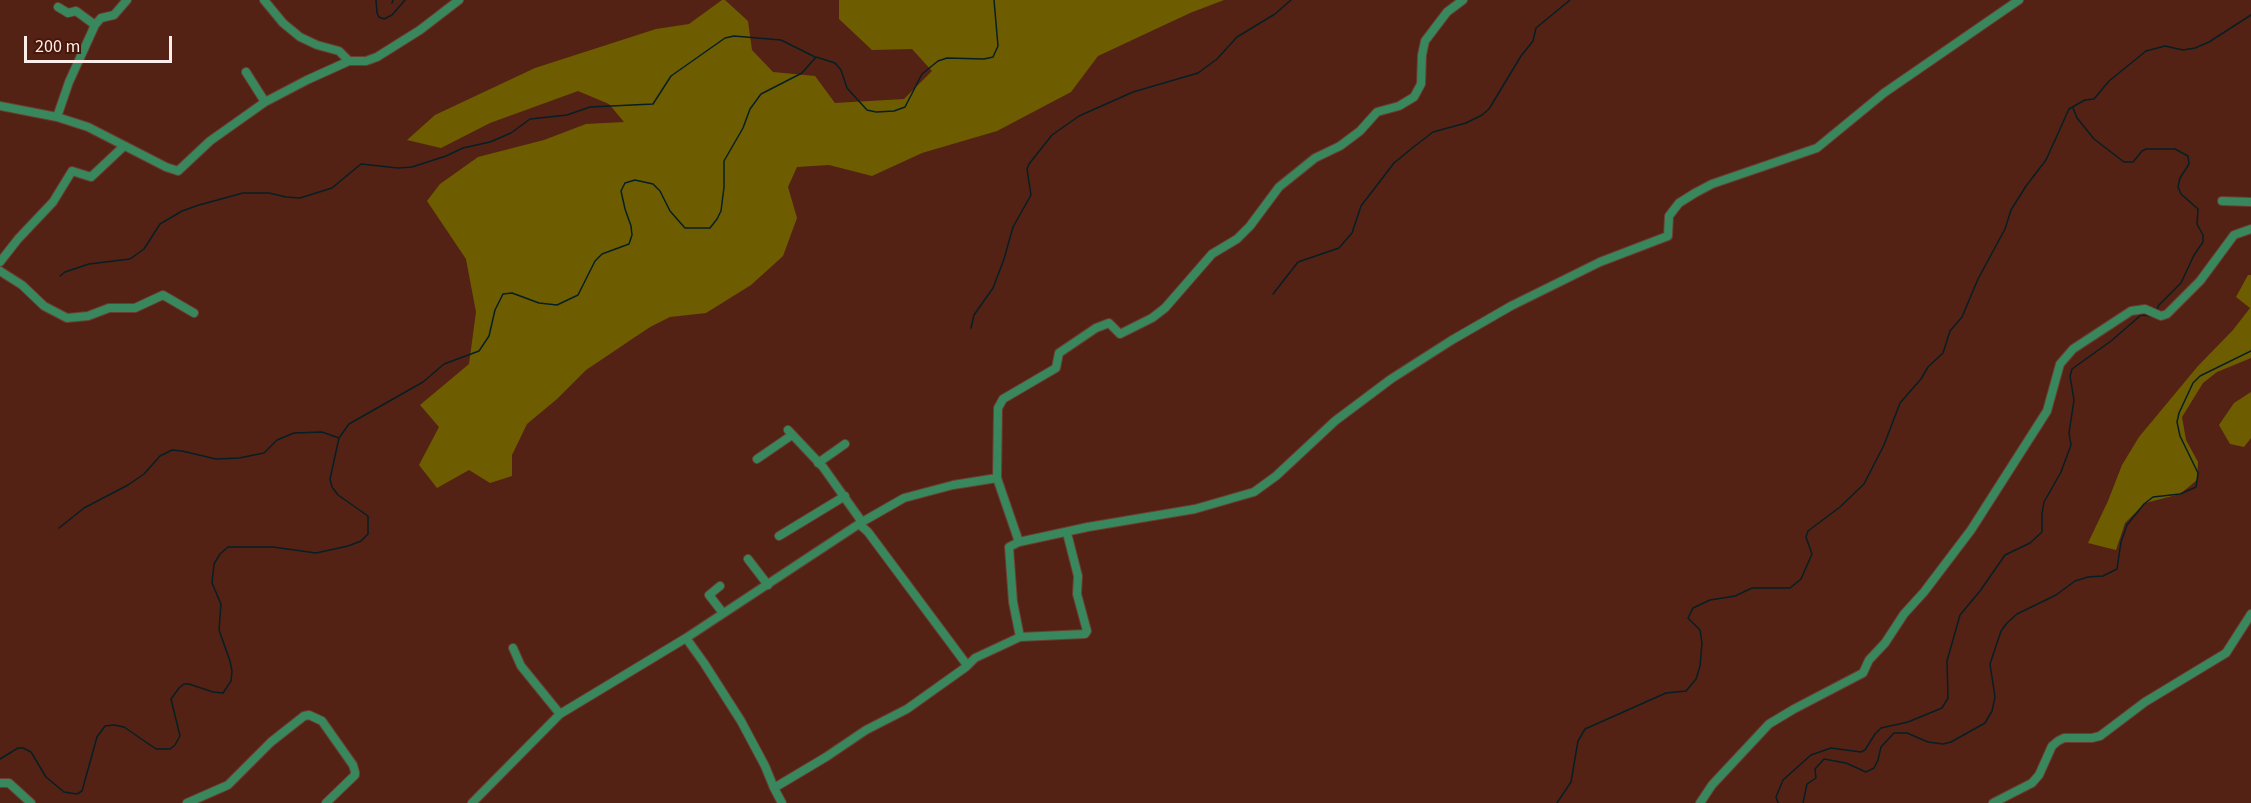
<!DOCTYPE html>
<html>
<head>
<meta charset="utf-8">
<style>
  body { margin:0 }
  #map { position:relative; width:2251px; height:803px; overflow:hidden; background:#542214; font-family:"Source Sans 3",sans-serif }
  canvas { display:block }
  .scale { position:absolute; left:24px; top:36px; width:148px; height:27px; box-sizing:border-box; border:3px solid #fbede9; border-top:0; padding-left:8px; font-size:18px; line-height:21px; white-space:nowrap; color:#fbede9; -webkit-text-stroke:4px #481709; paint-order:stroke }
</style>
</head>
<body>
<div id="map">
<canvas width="2251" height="803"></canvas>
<div class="scale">200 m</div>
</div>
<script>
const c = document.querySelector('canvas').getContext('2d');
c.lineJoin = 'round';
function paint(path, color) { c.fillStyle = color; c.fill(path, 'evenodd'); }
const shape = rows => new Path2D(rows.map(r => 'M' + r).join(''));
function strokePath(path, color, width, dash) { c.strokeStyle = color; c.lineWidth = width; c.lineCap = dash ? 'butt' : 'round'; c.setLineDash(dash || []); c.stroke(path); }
paint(shape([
  [722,0,725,0,748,21,752,50,773,72,815,76,835,103,904,99,932,71,912,49,872,50,839,19,839,0,1224,0,1190,13,1098,56,1071,92,997,131,922,153,872,176,829,165,797,167,788,187,797,218,783,256,751,285,706,313,670,317,650,327,586,370,557,399,527,424,512,455,512,476,490,483,469,470,437,488,419,465,439,427,420,405,469,364,476,312,466,259,427,201,440,184,478,157,544,140,586,124,624,122,609,104,578,91,490,123,441,148,407,140,435,115,535,68,656,29,689,24],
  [2248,275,2251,275,2251,358,2217,372,2203,383,2182,417,2186,440,2198,462,2197,480,2180,494,2145,503,2125,523,2116,550,2088,543,2108,501,2122,465,2139,437,2198,366,2233,330,2250,308,2236,297],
  [2251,392,2251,438,2244,447,2230,444,2219,425,2234,403]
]), '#6e5d00');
strokePath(shape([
  [376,0,377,13,379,17,384,19,392,15,405,0],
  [392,3,393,0],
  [2073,108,2077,118,2094,139,2124,162,2133,162,2142,151,2146,149,2175,149,2188,156,2189,164,2180,178,2178,187,2181,194,2198,209,2197,224,2203,235,2203,242,2194,255,2181,283,2159,305,2156,312],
  [60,276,65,272,89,264,130,259,144,249,160,224,182,211,199,205,243,193,269,193,286,197,300,198,332,188,361,164,398,168,412,167,446,156,463,148,490,142,511,133,530,119,567,115,590,107,653,104,671,76,725,38,734,36,781,40,815,57],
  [1273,294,1298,262,1339,248,1352,233,1361,206,1394,163,1411,149,1433,132,1466,123,1482,115,1489,109,1521,56,1533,41,1536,28,1570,0],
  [971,328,974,315,993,288,1004,259,1013,227,1031,195,1027,169,1029,164,1052,135,1079,116,1133,92,1198,73,1217,59,1237,37,1275,14,1291,0],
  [59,528,84,508,128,485,144,474,160,456,172,450,182,451,216,459,239,458,264,453,277,440,294,433,322,432,339,438],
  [0,759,18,748,23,748,31,752,46,777,64,792,77,794,82,791,97,737,105,726,114,725,124,727,156,749,170,749,175,745,180,736,171,699,179,688,184,684,189,684,213,692,223,693,231,681,232,671,230,661,219,630,221,604,212,583,214,564,220,554,228,547,273,547,316,553,348,546,361,541,368,534,368,516,338,495,332,487,330,479,339,438,349,424,423,382,444,364,479,351,489,336,495,310,503,294,512,293,539,303,557,305,578,295,595,261,602,254,629,244,632,235,631,226,625,209,621,191,625,183,635,180,653,184,660,191,670,211,685,228,710,228,717,219,721,211,724,187,724,161,743,128,750,109,761,94,802,73,816,57,835,63,841,70,847,88,867,110,876,112,894,111,905,107,922,74,938,61,947,58,984,59,993,57,998,46,994,0],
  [1557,803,1571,782,1578,741,1585,729,1666,693,1686,691,1696,679,1700,666,1702,643,1700,630,1688,618,1693,608,1710,600,1735,596,1752,588,1790,588,1801,579,1812,554,1806,537,1808,531,1840,507,1864,484,1884,445,1900,403,1921,379,1928,367,1943,353,1950,331,1962,317,1978,279,2005,229,2011,210,2026,186,2046,160,2069,109,2085,100,2094,99,2109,81,2146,51,2165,46,2183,50,2195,48,2209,42,2251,15],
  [1778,803,1776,797,1783,780,1811,755,1831,748,1861,752,1865,750,1875,734,1881,728,1908,722,1942,708,1948,698,1947,661,1960,615,1980,591,2005,555,2030,543,2042,532,2042,514,2044,502,2061,472,2071,445,2069,433,2074,400,2070,376,2072,369,2111,341,2141,315,2153,316],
  [1803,803,1807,784,1816,778,1815,769,1824,759,1846,763,1866,772,1874,768,1878,760,1881,747,1894,733,1907,733,1928,742,1943,744,1951,742,1985,723,1992,711,1995,697,1990,664,2001,631,2007,623,2017,614,2056,595,2075,581,2088,577,2103,576,2117,569,2121,542,2127,525,2144,504,2153,497,2180,494,2196,487,2198,473,2180,436,2177,422,2179,413,2193,383,2200,376,2251,351]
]), '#051f25', 1.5);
const minor = shape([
  [264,0,283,23,300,37,317,45,339,51,349,61],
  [58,7,68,13,76,11,95,25],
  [246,72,265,102],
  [0,106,57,117,88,127,166,167,178,171,210,141,265,102,307,80,349,61,366,61,377,57,420,30,459,0],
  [57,117,69,82,95,25,101,18,114,15,127,0],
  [2222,201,2251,202],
  [0,262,18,239,53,202,72,171,91,177,124,146],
  [0,271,22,285,44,306,67,318,88,316,109,308,135,308,163,295,194,313],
  [788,430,823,467,862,522],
  [757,459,792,435],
  [818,463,845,444],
  [997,478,998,408,1003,399,1056,368,1059,353,1096,328,1109,323,1120,334,1152,318,1165,308,1212,254,1237,239,1250,226,1279,187,1315,158,1340,146,1360,131,1377,112,1399,106,1414,97,1421,84,1422,55,1425,41,1447,12,1463,0],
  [859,524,868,532,967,665],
  [779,536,845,496],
  [1019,542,1009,547,1013,602,1020,637],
  [748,559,768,585],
  [720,586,709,595,723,613],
  [686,638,704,663,741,721,765,766,774,788],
  [513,648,521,666,560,714],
  [0,783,9,783,31,803],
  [187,803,228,785,271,742,304,716,309,715,322,721,353,765,355,772,355,775,326,803],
  [472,803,560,714,686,638,862,522,904,498,953,485,997,478,1019,542,1088,527,1195,509,1254,492,1276,476,1335,421,1391,379,1452,340,1511,306,1600,262,1668,236,1669,216,1679,203,1695,193,1712,184,1817,148,1884,93,2019,0],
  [782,803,774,788,826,757,866,730,907,709,966,667,975,658,1020,637,1085,634,1087,631,1077,594,1078,576,1067,533],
  [1700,803,1712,785,1769,724,1794,709,1863,673,1869,660,1885,643,1904,614,1924,592,1971,530,2047,411,2060,364,2073,349,2131,311,2145,309,2161,316,2167,314,2200,281,2234,235,2251,229],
  [1993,803,2032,783,2039,775,2052,746,2058,741,2064,738,2092,738,2100,736,2145,702,2226,653,2251,614]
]);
strokePath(minor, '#6b3e32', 10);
strokePath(minor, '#39875c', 8);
</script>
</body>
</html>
